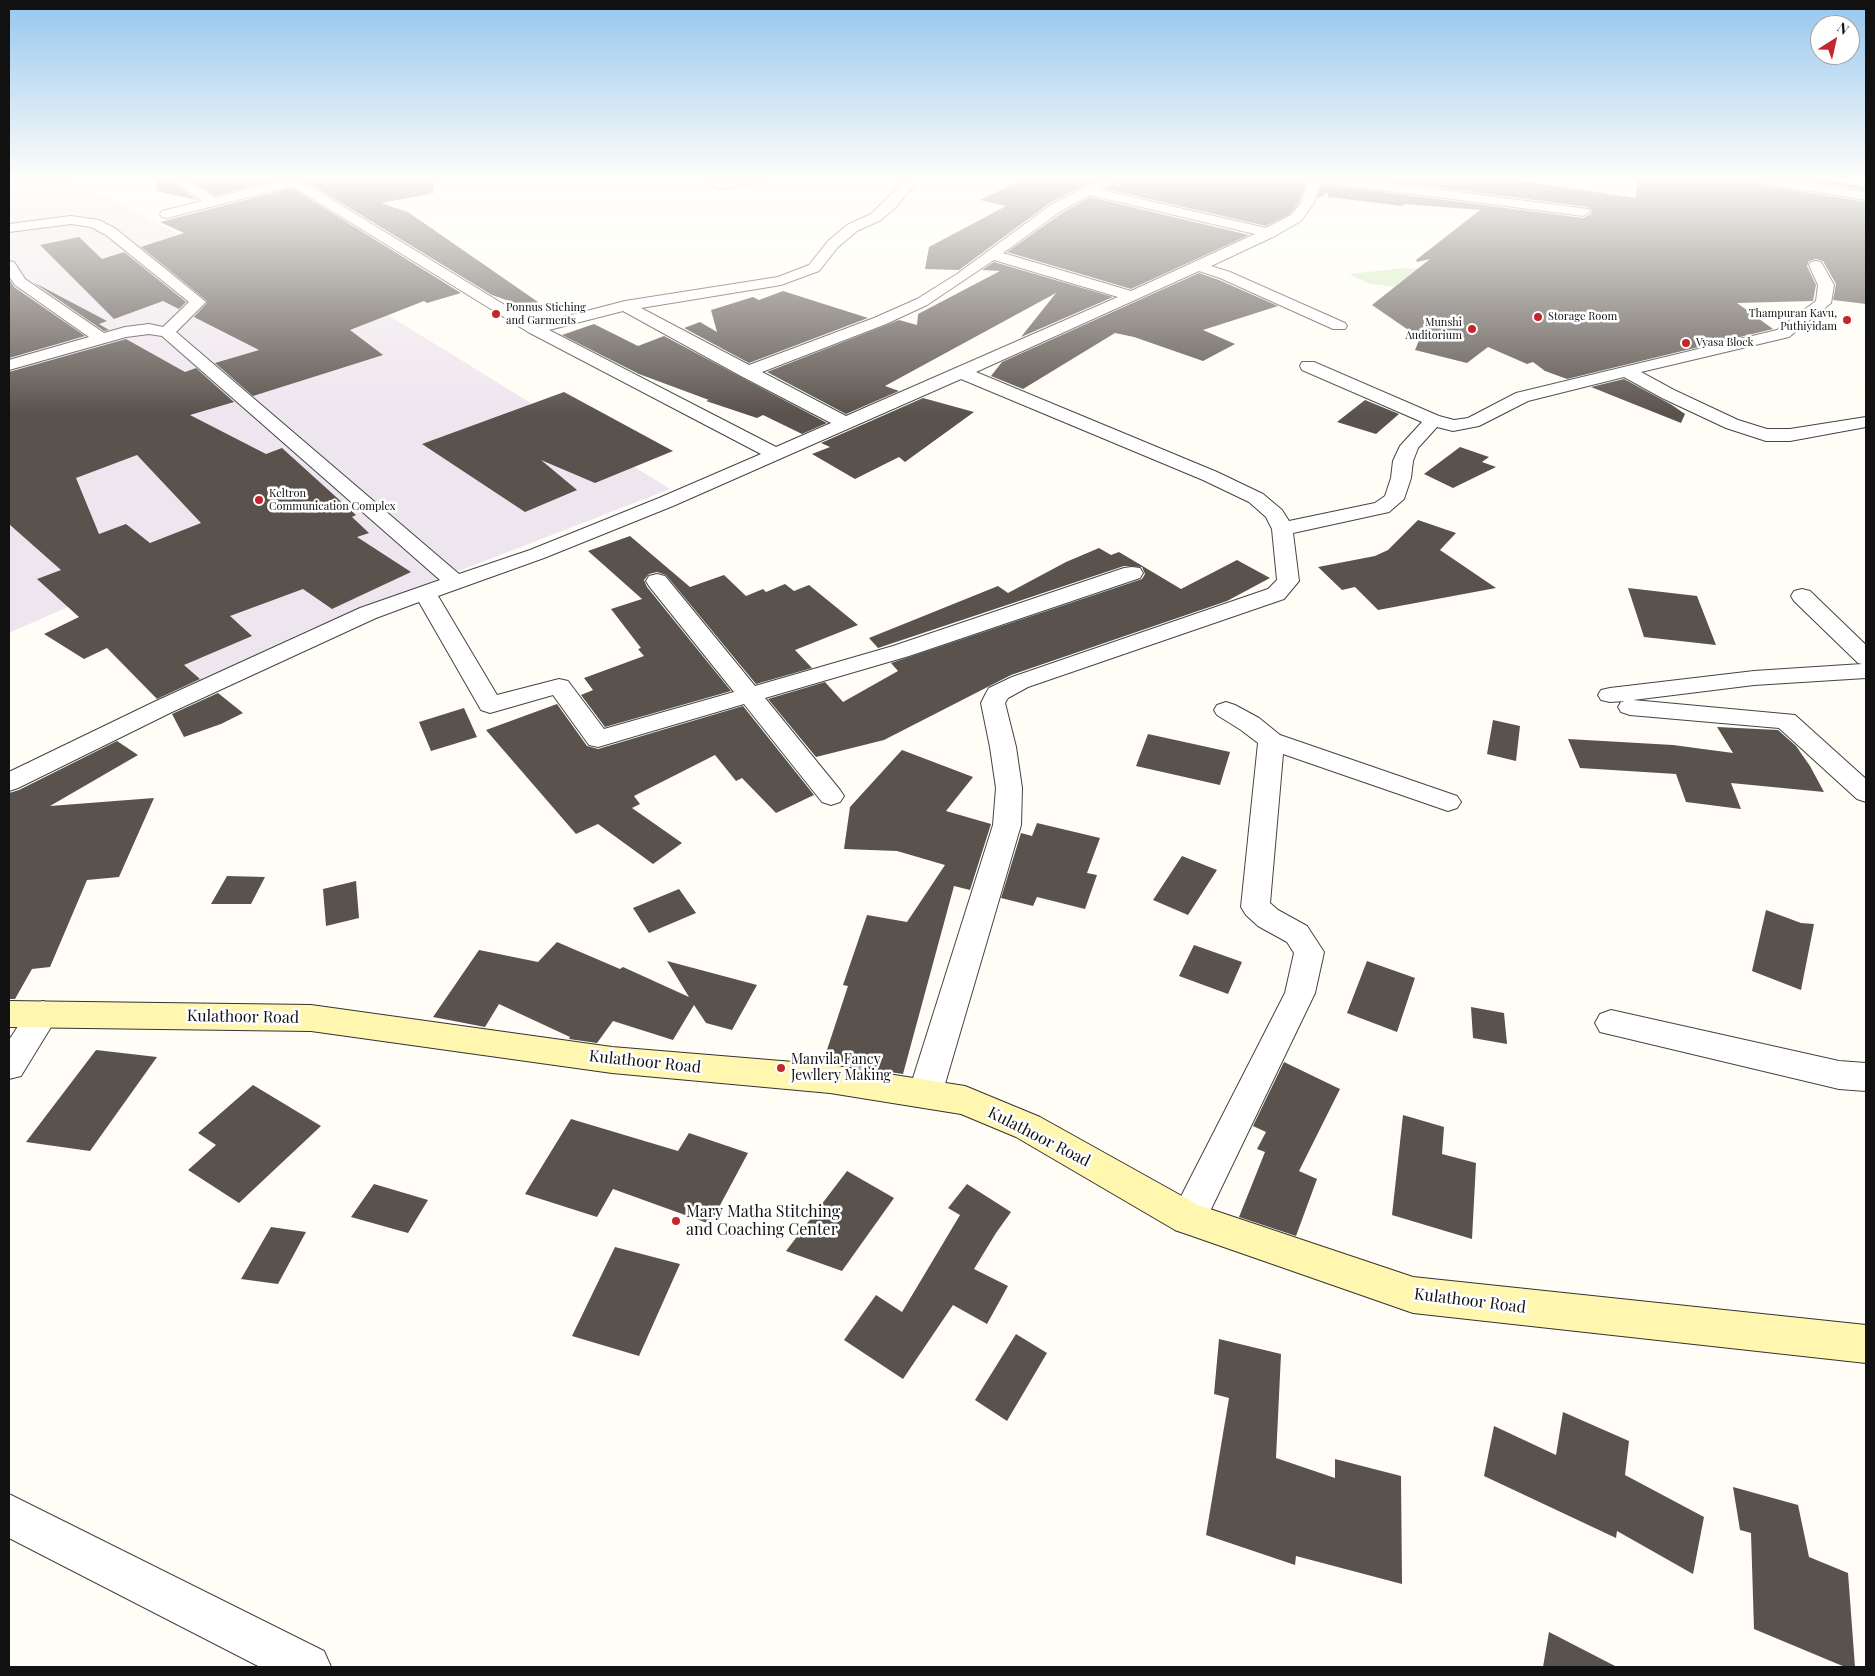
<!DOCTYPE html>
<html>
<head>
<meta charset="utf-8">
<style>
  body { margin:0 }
  #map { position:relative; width:1875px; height:1676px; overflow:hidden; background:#fffdf5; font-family:"Playfair Display",serif }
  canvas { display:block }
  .frame { position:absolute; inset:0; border:10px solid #111; pointer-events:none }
  .north { position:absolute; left:1810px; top:15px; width:50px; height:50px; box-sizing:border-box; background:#fff; border:1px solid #a0a0a0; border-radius:50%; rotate:35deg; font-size:14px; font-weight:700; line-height:20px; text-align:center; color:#111 }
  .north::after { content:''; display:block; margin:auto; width:18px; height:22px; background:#c4262e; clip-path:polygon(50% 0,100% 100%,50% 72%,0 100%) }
</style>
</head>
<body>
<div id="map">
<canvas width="1875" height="1676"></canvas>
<div class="frame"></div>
<div class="north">N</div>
</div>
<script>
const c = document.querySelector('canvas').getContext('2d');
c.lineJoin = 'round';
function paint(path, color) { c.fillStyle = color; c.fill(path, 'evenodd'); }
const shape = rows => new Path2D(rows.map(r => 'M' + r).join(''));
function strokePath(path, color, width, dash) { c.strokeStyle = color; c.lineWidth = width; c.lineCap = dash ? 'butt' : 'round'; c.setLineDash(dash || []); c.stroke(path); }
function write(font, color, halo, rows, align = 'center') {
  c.font = font + ' "Playfair Display",serif'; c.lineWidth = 5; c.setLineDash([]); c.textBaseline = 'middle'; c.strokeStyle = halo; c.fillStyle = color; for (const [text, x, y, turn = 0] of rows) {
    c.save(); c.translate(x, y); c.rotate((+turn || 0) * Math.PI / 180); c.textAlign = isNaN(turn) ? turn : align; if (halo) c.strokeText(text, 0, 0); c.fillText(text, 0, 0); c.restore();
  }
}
paint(shape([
  [9,179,71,179,203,246,346,289,670,489,315,627,182,689,77,603,9,633]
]), '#eee6ef');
paint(shape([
  [1405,268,1449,270,1428,290,1370,284,1349,274]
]), '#d5ebbd');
paint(shape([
  [157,179,168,179,197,200,156,191],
  [189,179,275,179,215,196],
  [302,179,433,179,434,193,381,203,408,212,538,302,535,310,492,295],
  [1023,179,1096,179,1050,203,959,270,925,269,929,247,1006,206,980,200],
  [1119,179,1308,179,1299,202,1290,214,1266,226,1106,189],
  [1375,179,1509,179,1636,198,1637,179,1754,179,1762,185,1866,202,1866,304,1833,300,1836,284,1823,261,1816,259,1809,261,1807,266,1816,285,1813,301,1737,303,1773,329,1567,379,1545,371,1533,362,1527,364,1488,347,1467,363,1415,350,1420,338,1372,305,1430,259,1417,262,1416,260,1480,210,1405,204,1402,206,1328,197,1328,193,1317,199,1322,184,1583,218,1591,214,1592,211,1588,207],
  [1801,179,1822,179,1866,187,1866,190],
  [292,188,461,293,427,303,424,301,350,330,383,355,253,396,215,363,259,350,194,317,207,303,207,301,141,247,184,233,160,222],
  [1090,197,1249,235,1131,289,1007,252,1062,213],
  [79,237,102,259,124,252,186,302,179,309,163,301,114,319,40,245],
  [994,262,1113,297,1021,337,1056,293,885,386,899,391,846,414,767,372,899,320,917,325,918,314,1000,271,982,270],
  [1199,273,1219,280,1278,306,1203,330,1235,344,1203,361,1134,337,1115,333,1023,389,991,376,1002,362],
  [9,279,14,287,85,336,9,358],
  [33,282,107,321,99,324,109,330,104,331],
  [783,291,868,318,749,363,684,328,700,322,717,332,711,310,753,297,759,300],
  [594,324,638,346,664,336,827,423,802,434,763,415,757,418,706,401,709,400,639,374,562,335],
  [126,339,185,372,196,368,234,402,190,415,266,454,282,448,356,515,352,517,369,533,357,537,411,572,332,609,303,589,230,616,252,636,184,665,200,679,157,699,107,648,84,659,44,634,79,617,37,579,61,570,9,524,9,372],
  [137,455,201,523,150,543,126,524,99,534,76,478],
  [1624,379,1672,405,1685,414,1681,423,1591,387],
  [564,392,673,451,595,483,541,460,577,490,525,512,422,444],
  [923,398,974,412,905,462,899,457,855,479,812,454,830,447,821,443],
  [1365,400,1399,414,1376,434,1337,422],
  [1460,447,1489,457,1482,462,1496,467,1453,488,1424,474],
  [1418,520,1456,533,1440,550,1496,588,1378,610,1355,587,1342,590,1318,567,1375,556,1388,550],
  [630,536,690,587,724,575,746,596,763,589,766,592,785,584,794,591,809,585,858,625,795,650,812,668,756,684,666,575,657,572,649,574,644,580,647,587,731,691,605,727,581,695,593,690,584,678,644,656,638,649,641,648,611,609,642,599,588,551],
  [1099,548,1111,555,1119,552,1181,589,1237,560,1270,578,1227,601,1011,675,884,740,816,757,768,699,825,682,843,702,898,671,891,663,1142,579,1145,574,1142,567,1124,566,878,648,869,638,998,586,1008,593,1066,562],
  [1628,588,1697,596,1716,645,1644,637],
  [218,693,243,713,221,724,184,737,172,714],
  [557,704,587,746,598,749,743,706,814,795,776,813,742,778,736,781,715,755,634,796,640,804,632,808,682,843,653,864,598,824,576,834,486,730],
  [464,708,477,737,431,751,419,722],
  [1493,720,1520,726,1516,761,1487,754],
  [1717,727,1778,730,1796,746,1810,766,1824,792,1731,783,1741,809,1686,802,1676,774,1580,768,1568,739,1673,745,1733,753],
  [1148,734,1230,752,1220,785,1136,766],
  [117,741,138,755,50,806,154,798,119,877,87,880,50,967,32,969,15,999,9,999,9,793,19,790],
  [902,750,973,777,946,811,991,824,970,890,954,886,903,1074,823,1062,848,986,843,985,867,915,907,922,945,865,897,851,844,849,850,807],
  [1037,823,1100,838,1087,873,1097,875,1085,909,1037,897,1033,906,1001,898,1021,833,1032,836],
  [1182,856,1217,870,1188,915,1153,900],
  [227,876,265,877,251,904,211,904],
  [356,881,359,918,326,926,323,889],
  [679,889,696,913,649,933,633,908],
  [1766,910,1801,923,1814,924,1801,990,1752,971],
  [557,942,620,969,623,967,689,997,667,961,757,985,732,1030,706,1023,694,1005,673,1040,613,1021,597,1043,569,1039,570,1037,499,1004,485,1027,433,1017,479,950,538,962],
  [1194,945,1242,962,1228,994,1179,976],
  [1367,961,1415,978,1397,1032,1347,1013],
  [1471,1007,1504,1013,1507,1044,1473,1038],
  [96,1050,157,1057,90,1151,26,1142],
  [1284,1062,1340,1089,1299,1171,1317,1179,1296,1236,1239,1217,1265,1152,1257,1149,1266,1132,1253,1126],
  [253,1085,321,1126,239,1203,188,1170,216,1145,198,1133],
  [1403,1115,1444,1127,1442,1154,1476,1163,1472,1239,1392,1215],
  [571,1119,678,1151,689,1133,748,1153,710,1224,613,1189,597,1217,525,1194],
  [847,1171,894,1198,842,1271,786,1251],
  [374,1184,428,1200,408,1233,351,1217],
  [967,1184,1011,1212,996,1233,974,1269,1008,1286,987,1324,953,1305,903,1379,844,1340,876,1295,902,1312,960,1215,948,1208],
  [271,1227,306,1232,278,1284,241,1279],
  [615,1247,680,1264,639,1356,572,1336],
  [1016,1334,1047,1353,1007,1421,975,1400],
  [1219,1339,1281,1354,1276,1458,1335,1478,1335,1459,1401,1476,1402,1584,1296,1556,1295,1565,1206,1535,1229,1398,1214,1394],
  [1563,1412,1629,1441,1625,1475,1704,1517,1693,1574,1617,1531,1616,1538,1484,1476,1494,1426,1556,1455],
  [1733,1487,1798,1505,1809,1557,1848,1573,1855,1667,1845,1667,1754,1629,1751,1533,1740,1530],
  [1549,1632,1617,1667,1543,1667]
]), '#5a524d');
const street = shape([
  [170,179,185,179,215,198,283,179,298,179,536,324,625,301,778,277,809,265,828,241,847,225,871,214,903,182,913,182,914,185,896,207,881,220,857,231,838,247,819,271,781,285,641,308,749,365,874,318,917,299,957,274,1051,205,1101,179,1117,179,1101,190,1266,228,1291,215,1301,203,1310,179,1358,179,1588,209,1590,212,1583,216,1321,182,1314,203,1301,221,1275,236,1211,266,1230,272,1345,323,1347,326,1345,329,1333,329,1220,278,1199,271,976,372,1217,472,1263,494,1282,510,1289,521,1375,503,1385,496,1391,478,1393,461,1400,446,1422,422,1302,370,1300,366,1302,362,1314,362,1439,416,1454,420,1468,418,1516,393,1777,330,1816,301,1818,285,1809,265,1811,262,1816,261,1821,262,1834,285,1831,303,1789,337,1641,372,1674,390,1738,420,1767,429,1790,429,1866,417,1866,427,1790,441,1766,441,1726,428,1662,398,1624,377,1528,401,1479,426,1453,431,1437,427,1418,448,1413,461,1411,478,1404,499,1389,512,1293,533,1299,581,1284,599,1028,687,1008,698,1005,703,1016,747,1022,788,1021,825,942,1094,937,1104,925,1108,913,1104,908,1094,993,825,996,788,990,747,981,703,986,693,989,688,1012,677,1268,589,1277,580,1272,529,1266,517,1249,502,1203,480,961,379,673,506,544,558,438,596,497,695,559,679,568,681,604,729,734,692,649,586,646,581,649,576,657,574,665,576,755,686,893,646,1124,568,1132,567,1140,568,1143,573,1140,578,909,656,765,698,840,790,844,796,840,802,831,805,822,802,744,704,598,747,589,745,553,695,490,713,481,710,419,602,376,618,172,712,18,788,9,791,9,772,154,702,360,608,440,580,162,336,149,334,126,337,9,370,9,360,89,337,15,285,9,276,9,261,14,262,25,279,104,333,125,327,149,324,163,327,189,302,106,235,91,227,71,224,9,232,9,224,71,216,99,220,116,229,206,302,176,332,459,574,530,550,659,498,761,454,528,332,292,186,167,218,162,217,160,214,162,211,202,201,170,179],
  [1090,195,1255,234,1131,291,1003,253,1061,211,1090,195],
  [994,260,1118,297,846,416,762,372,886,324,927,305,994,260],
  [623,311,741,376,831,423,776,447,549,330,623,311],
  [702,179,721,181,764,179,758,183,719,189,702,179],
  [1756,179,1787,179,1866,192,1866,200,1762,183,1756,179],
  [1802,589,1810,591,1866,645,1866,678,1754,685,1633,700,1795,715,1866,779,1866,802,1857,799,1779,728,1630,715,1621,712,1618,707,1621,702,1625,701,1610,702,1601,700,1598,695,1601,690,1610,688,1754,671,1862,664,1858,663,1794,601,1791,596,1794,591,1802,589],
  [1226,702,1235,705,1259,718,1280,735,1457,796,1461,802,1457,808,1448,811,1283,754,1270,903,1278,910,1307,926,1324,952,1315,993,1201,1230,1188,1234,1175,1230,1170,1218,1285,993,1294,953,1287,942,1258,926,1246,915,1241,907,1258,743,1241,730,1217,715,1214,710,1217,705,1226,702],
  [43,1001,54,1005,59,1014,21,1076,9,1079,9,1040,32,1005,43,1001],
  [1611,1010,1839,1061,1866,1063,1866,1091,1839,1089,1600,1032,1595,1023,1600,1014,1611,1010],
  [9,1494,324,1651,331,1667,260,1667,9,1538,9,1494]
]);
const secondary = shape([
  [9,1001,311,1005,612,1047,830,1065,965,1086,1040,1117,1198,1205,1413,1277,1866,1325,1866,1363,1413,1313,1175,1230,1016,1137,961,1114,830,1093,612,1073,311,1031,9,1027,9,1001]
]);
strokePath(street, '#444', 2);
strokePath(secondary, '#333', 2);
paint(street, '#fff');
paint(secondary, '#fff6b0');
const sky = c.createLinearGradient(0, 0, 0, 414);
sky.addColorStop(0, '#95c6ee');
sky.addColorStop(0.43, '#fffefa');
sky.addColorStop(1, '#fffefa00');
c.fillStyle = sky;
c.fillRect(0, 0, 1875, 414);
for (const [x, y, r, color] of [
  [496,314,5,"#c4262e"],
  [1538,317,5,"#c4262e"],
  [1847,320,5,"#c4262e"],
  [1472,329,5,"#c4262e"],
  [1686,343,5,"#c4262e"],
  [259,500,5,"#c4262e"],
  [781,1068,5,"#c4262e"],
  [676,1221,5,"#c4262e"]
]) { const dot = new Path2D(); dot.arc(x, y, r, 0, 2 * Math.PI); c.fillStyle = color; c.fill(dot); strokePath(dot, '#fff', 2); }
write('11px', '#111', '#fff', [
  ["Ponnus Stiching",506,308],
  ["and Garments",506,321],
  ["Thampuran Kavu,",1837,314,"right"],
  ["Puthiyidam",1837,327,"right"],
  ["Storage Room",1548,317],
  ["Munshi",1462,323,"right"],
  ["Auditorium",1462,336,"right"],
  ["Vyasa Block",1696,343],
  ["Keltron",269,494],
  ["Communication Complex",269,507]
], 'left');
write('14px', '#111', '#fff', [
  ["Manvila Fancy",791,1060],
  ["Jewllery Making",791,1076]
], 'left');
write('16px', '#111', '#fff', [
  ["Kulathoor Road",243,1017,1],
  ["Kulathoor Road",645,1062,6],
  ["Kulathoor Road",1039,1137,27],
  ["Kulathoor Road",1470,1301,7]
]);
write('16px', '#111', '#fff', [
  ["Mary Matha Stitching",686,1212],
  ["and Coaching Center",686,1230]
], 'left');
</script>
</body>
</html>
